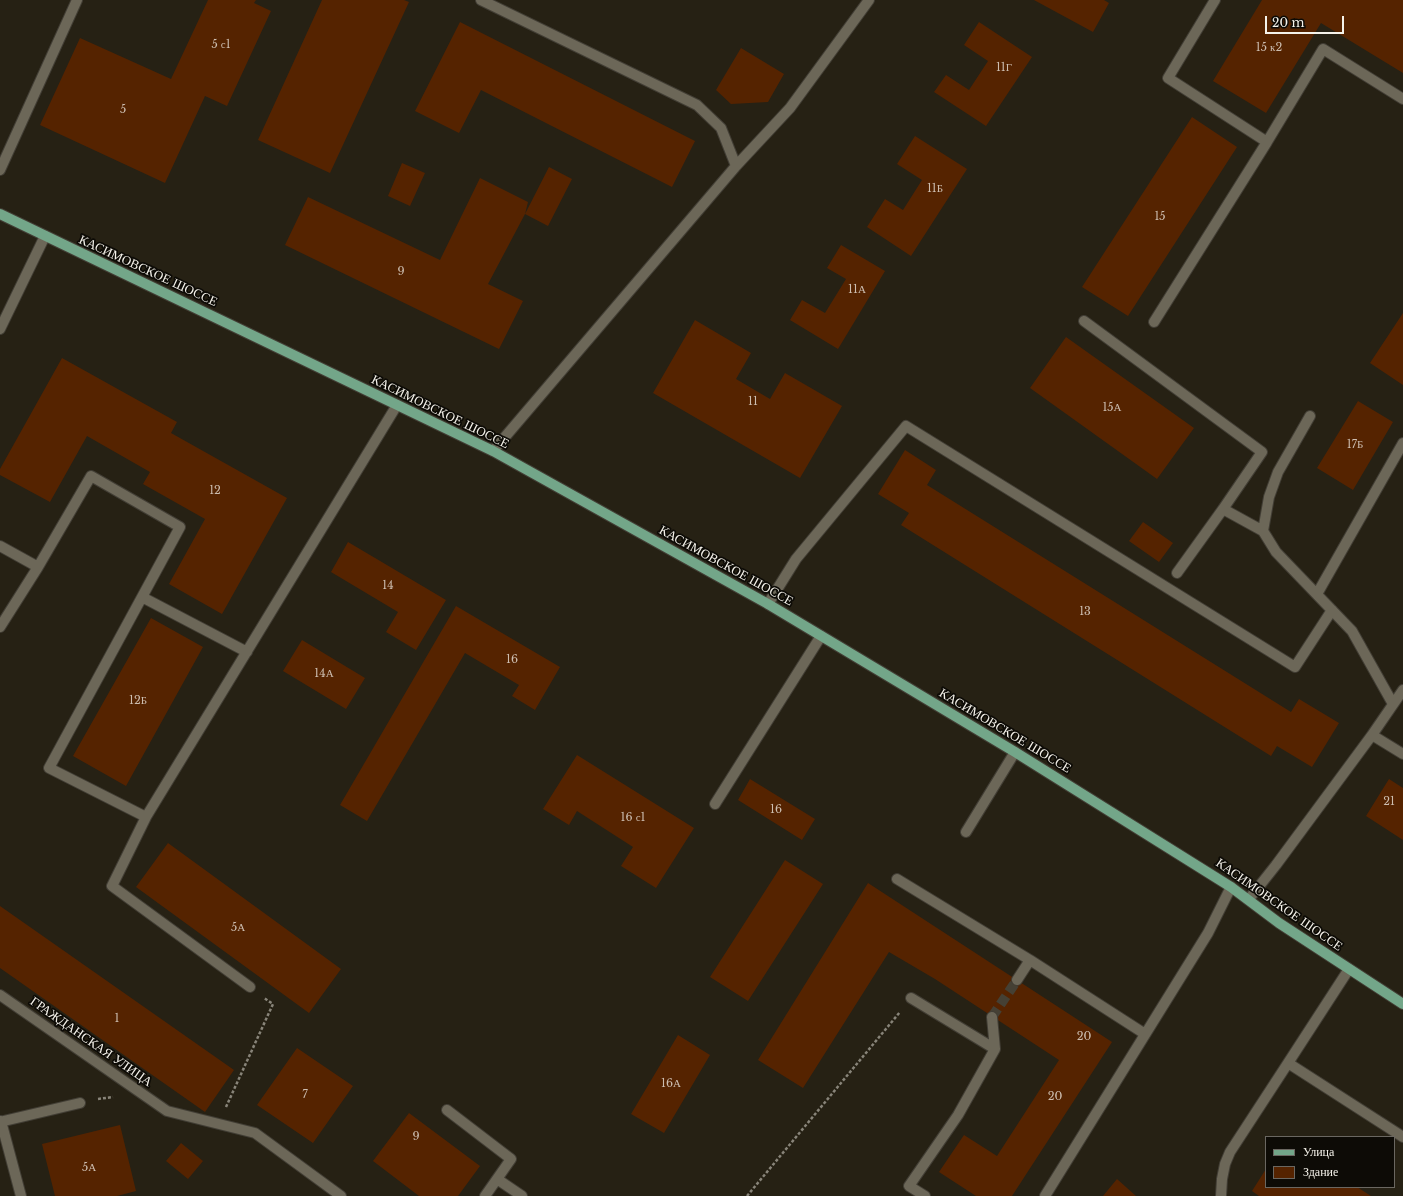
<!DOCTYPE html>
<html>
<head>
<meta charset="utf-8">
<style>
  body { margin:0 }
  #map { position:relative; width:1403px; height:1196px; overflow:hidden; background:#262114; font-family:"Libre Baskerville",serif }
  canvas { display:block }
  .legend { position:absolute; left:1265px; top:1136px; width:130px; height:52px; box-sizing:border-box; background:#0d0b06; border:1px solid #6a6761; margin:0; padding:5px 7px; list-style:none; font-size:12px; color:#f5f2ea }
  .legend li { display:flex; align-items:center; gap:8px; height:20px }
  .legend b { width:20px; border:1px solid #6a6761 }
  .scale { position:absolute; left:1265px; top:16px; width:79px; height:18px; box-sizing:border-box; border:2px solid #f5f2ea; border-top:0; padding-left:5px; font-size:12px; line-height:14px; white-space:nowrap; color:#f5f2ea; -webkit-text-stroke:3px #0d0b06; paint-order:stroke }
</style>
</head>
<body>
<div id="map">
<canvas width="1403" height="1196"></canvas>
<ul class="legend">
<li><b style="height:5px;background:#73a689"></b>Улица</li>
<li><b style="height:11px;background:#552300"></b>Здание</li>
</ul>
<div class="scale">20 m</div>
</div>
<script>
const c = document.querySelector('canvas').getContext('2d');
c.lineJoin = 'round';
function paint(path, color) { c.fillStyle = color; c.fill(path, 'evenodd'); }
const shape = rows => new Path2D(rows.map(r => 'M' + r).join(''));
function strokePath(path, color, width, dash) { c.strokeStyle = color; c.lineWidth = width; c.lineCap = dash ? 'butt' : 'round'; c.setLineDash(dash || []); c.stroke(path); }
function write(font, color, halo, rows, align = 'center') {
  c.font = font + ' "Libre Baskerville",serif'; c.lineWidth = 3.5; c.setLineDash([]); c.textBaseline = 'middle'; c.strokeStyle = halo; c.fillStyle = color; for (const [text, x, y, turn = 0] of rows) {
    c.save(); c.translate(x, y); c.rotate((+turn || 0) * Math.PI / 180); c.textAlign = isNaN(turn) ? turn : align; if (halo) c.strokeText(text, 0, 0); c.fillText(text, 0, 0); c.restore();
  }
}
paint(shape([
  [208,0,256,0,254,3,271,11,227,106,205,96,165,183,40,125,80,38,171,79],
  [322,0,404,0,409,2,330,173,258,140],
  [1034,0,1104,0,1109,3,1093,32],
  [1262,0,1403,0,1403,73,1321,23,1266,113,1213,81],
  [460,22,695,141,672,187,481,90,459,133,415,111],
  [979,22,1032,57,986,126,934,92,946,75,969,90,988,61,964,45],
  [741,48,784,74,768,102,731,104,716,90],
  [1192,117,1237,147,1128,316,1082,287],
  [915,136,967,169,911,256,867,227,885,199,903,210,922,180,897,164],
  [402,163,425,173,410,206,388,196],
  [549,167,572,179,548,226,525,214],
  [480,178,528,202,525,214,488,284,523,301,499,349,285,245,308,197,440,260],
  [841,245,885,271,838,349,790,320,802,300,825,313,846,279,827,268],
  [1403,313,1403,385,1370,363],
  [695,320,751,353,736,379,770,399,785,373,842,406,800,478,653,393],
  [1066,337,1194,428,1157,479,1030,388],
  [62,358,177,422,171,433,287,498,222,614,169,584,205,519,143,484,150,472,87,436,50,502,0,475,0,469],
  [1358,401,1393,422,1353,490,1317,468],
  [905,450,936,470,927,485,1291,712,1299,699,1339,723,1312,767,1277,746,1271,756,901,525,909,513,878,494],
  [1143,522,1173,543,1159,562,1129,541],
  [348,542,446,600,416,650,386,632,398,612,331,572],
  [456,606,560,667,535,710,512,696,519,685,465,653,367,821,340,805],
  [151,618,203,647,126,786,73,756],
  [302,640,365,678,346,709,283,671],
  [577,755,694,828,656,888,621,866,633,847,577,811,569,825,543,809],
  [750,779,815,819,802,840,738,800],
  [1389,779,1403,788,1403,840,1366,816],
  [168,843,341,969,309,1013,136,887],
  [785,860,823,884,748,1001,710,977],
  [868,883,1112,1042,1012,1196,976,1196,939,1172,964,1135,997,1156,1059,1060,935,979,889,952,803,1088,758,1060],
  [0,906,234,1070,205,1112,0,968],
  [678,1035,710,1055,664,1133,631,1114],
  [297,1048,353,1086,313,1143,257,1105],
  [409,1113,480,1166,458,1196,419,1196,373,1161],
  [120,1125,136,1191,117,1196,55,1196,42,1144],
  [181,1143,203,1161,188,1179,166,1161],
  [1266,1169,1266,1187,1357,1187,1371,1196,1259,1196,1252,1191],
  [1117,1179,1136,1196,1103,1196]
]), '#552300');
strokePath(shape([
  [992,1017,1017,980]
]), '#454034', 10, [10, 5]);
const minor = shape([
  [481,0,697,105,721,128,736,166],
  [1215,0,1168,78,1267,142,1323,49,1403,99],
  [0,170,77,0],
  [1084,321,1262,452,1223,509],
  [1154,322,1267,142],
  [0,329,45,236],
  [493,451,736,166,790,108,869,0],
  [1263,531,1269,497,1278,472,1310,416],
  [0,546,38,567,91,476,180,527,142,597],
  [1177,573,1223,509,1263,531,1276,552,1352,631,1393,704],
  [1317,594,1403,443],
  [768,604,796,559,906,426,1295,667,1332,610],
  [0,627,38,567],
  [1372,735,1403,754],
  [715,804,821,636],
  [146,817,49,768,142,597,247,652],
  [966,832,1015,752],
  [897,879,1030,960],
  [1249,899,1276,865,1372,735,1403,690],
  [1349,969,1288,1063,1403,1137],
  [1017,980,1030,960,1145,1034],
  [250,987,112,886,146,817,397,405],
  [0,995,167,1111,255,1133,341,1196],
  [911,998,995,1049],
  [447,1110,511,1159,485,1196],
  [1,1121,21,1196],
  [0,1122,80,1103],
  [497,1179,522,1196],
  [925,1196,909,1186,958,1115,995,1049,992,1017],
  [1045,1196,1208,933,1231,887],
  [1221,1196,1222,1179,1225,1164,1230,1152,1288,1063]
]);
const major = shape([
  [0,214,493,451,768,604,1015,752,1231,887,1279,923,1403,1004]
]);
strokePath(minor, '#423e35', 12);
strokePath(major, '#423e35', 12);
strokePath(shape([
  [98,1099,113,1097],
  [226,1107,273,1004,264,998],
  [747,1196,900,1012]
]), '#888479', 2.5, [3, 2]);
strokePath(minor, '#6c6758', 10);
strokePath(major, '#73a689', 10);
write('11px', '#cdbeb0', null, [
  ["5 с1",221,45],
  ["15 к2",1269,48],
  ["11Г",1004,68],
  ["5",123,110],
  ["11Б",935,189],
  ["15",1160,217],
  ["9",401,272],
  ["11А",857,290],
  ["11",753,402],
  ["15А",1112,408],
  ["17Б",1355,445],
  ["12",215,491],
  ["14",388,586],
  ["13",1085,612],
  ["16",512,660],
  ["14А",324,674],
  ["12Б",138,701],
  ["21",1389,802],
  ["16",776,810],
  ["16 с1",633,818],
  ["5А",238,928],
  ["1",117,1019],
  ["20",1084,1037],
  ["16А",671,1084],
  ["7",305,1095],
  ["20",1055,1097],
  ["9",416,1137],
  ["5А",89,1168]
]);
write('13px', '#f5f2ea', '#0d0b06', [
  ["КАСИМОВСКОЕ ШОССЕ",148,271,25],
  ["КАСИМОВСКОЕ ШОССЕ",440,412,26],
  ["КАСИМОВСКОЕ ШОССЕ",726,566,29],
  ["КАСИМОВСКОЕ ШОССЕ",1005,731,31],
  ["КАСИМОВСКОЕ ШОССЕ",1279,905,35],
  ["ГРАЖДАНСКАЯ УЛИЦА",91,1042,35]
]);
</script>
</body>
</html>
